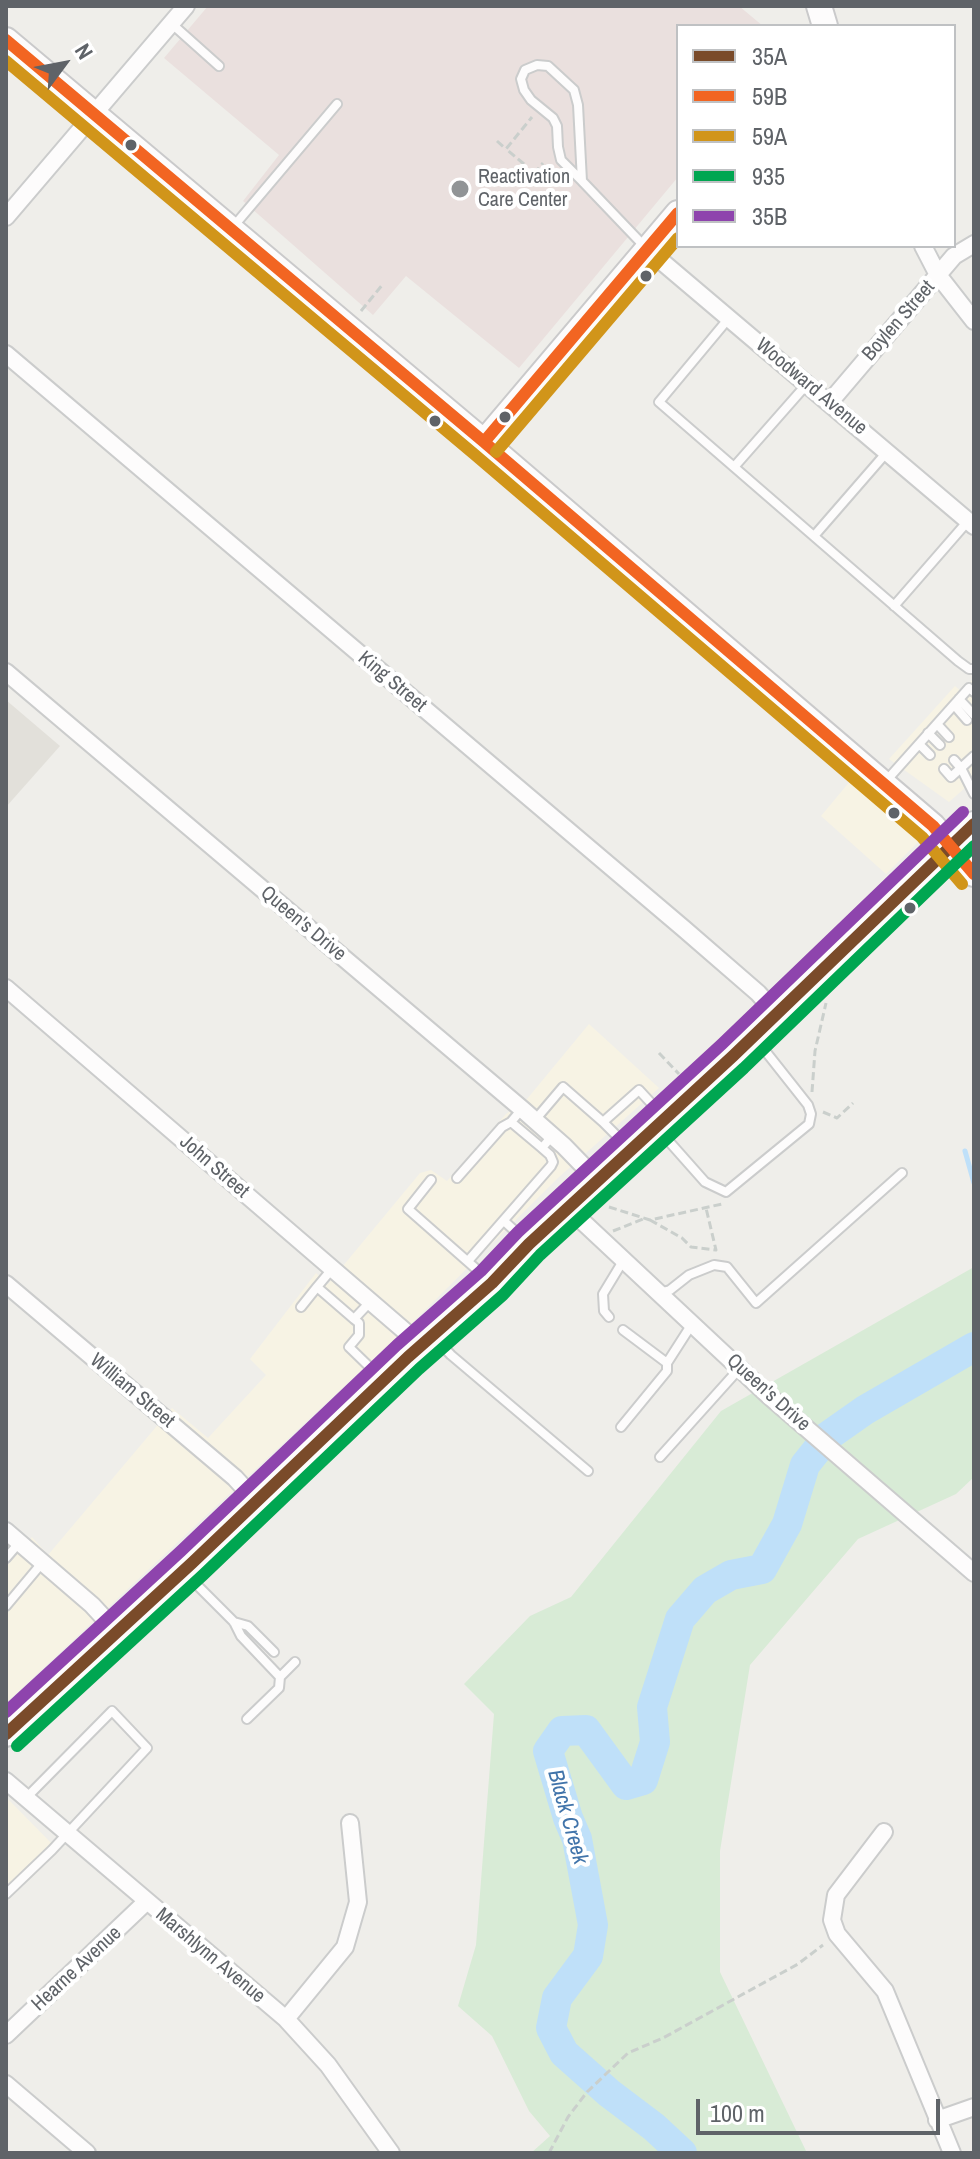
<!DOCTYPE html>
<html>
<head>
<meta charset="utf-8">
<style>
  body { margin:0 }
  #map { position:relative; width:980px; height:2159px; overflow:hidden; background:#efeeea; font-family:"Archivo Narrow",sans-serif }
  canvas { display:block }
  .frame { position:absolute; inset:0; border:8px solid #5f6368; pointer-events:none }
  .legend { position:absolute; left:676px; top:24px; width:280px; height:224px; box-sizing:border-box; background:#fff; border:2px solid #bfc1c3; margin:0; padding:10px 14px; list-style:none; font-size:24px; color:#5f6368 }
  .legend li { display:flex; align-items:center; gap:16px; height:40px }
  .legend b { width:40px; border:2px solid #bfc1c3 }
  .north { position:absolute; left:24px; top:24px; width:80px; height:80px; -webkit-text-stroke:6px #fff; paint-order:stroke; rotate:58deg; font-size:22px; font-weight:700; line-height:32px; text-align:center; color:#5f6368 }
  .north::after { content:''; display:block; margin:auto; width:28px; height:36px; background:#5f6368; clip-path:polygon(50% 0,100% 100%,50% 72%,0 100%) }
  .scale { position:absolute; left:696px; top:2099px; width:244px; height:36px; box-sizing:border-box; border:4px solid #5f6368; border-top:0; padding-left:10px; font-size:24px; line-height:28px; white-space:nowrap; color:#5f6368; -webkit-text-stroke:6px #fff; paint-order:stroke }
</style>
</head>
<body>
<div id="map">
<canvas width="980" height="2159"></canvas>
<div class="frame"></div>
<ul class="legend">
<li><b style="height:10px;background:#7a4b2a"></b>35A</li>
<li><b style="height:10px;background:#f26522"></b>59B</li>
<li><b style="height:10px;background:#d1951a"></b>59A</li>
<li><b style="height:10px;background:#00a651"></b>935</li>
<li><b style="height:10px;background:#8e44ad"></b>35B</li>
</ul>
<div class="north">N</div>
<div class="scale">100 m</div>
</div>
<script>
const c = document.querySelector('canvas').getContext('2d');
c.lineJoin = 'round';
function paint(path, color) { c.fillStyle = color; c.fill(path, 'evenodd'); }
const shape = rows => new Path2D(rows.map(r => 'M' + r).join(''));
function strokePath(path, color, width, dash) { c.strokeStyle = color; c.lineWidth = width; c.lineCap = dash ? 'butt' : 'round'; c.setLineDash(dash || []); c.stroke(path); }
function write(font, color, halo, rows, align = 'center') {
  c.font = font + ' "Archivo Narrow",sans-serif'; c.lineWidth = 8; c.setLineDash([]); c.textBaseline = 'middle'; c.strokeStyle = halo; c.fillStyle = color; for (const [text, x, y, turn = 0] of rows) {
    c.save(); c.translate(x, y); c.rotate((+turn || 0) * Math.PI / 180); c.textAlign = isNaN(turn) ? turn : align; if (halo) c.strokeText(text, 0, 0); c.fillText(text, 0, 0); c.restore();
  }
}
paint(shape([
  [974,678,974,780,949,802,889,759,955,686,962,692],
  [851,780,921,839,886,874,821,816],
  [589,1024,659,1088,558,1178,417,1318,6,1703,6,1567,32,1537,48,1555,172,1408,208,1438,266,1375,250,1359,316,1273,328,1284,420,1173,431,1170,447,1181,506,1114,527,1099],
  [6,1797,59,1851,6,1901]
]), '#f7f3e4');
paint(shape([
  [6,700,60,746,6,807]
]), '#e2e0da');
paint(shape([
  [208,6,739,6,763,26,678,26,678,177,519,368,406,276,373,315,243,201,279,155,164,58]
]), '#eae0de');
paint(shape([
  [974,1267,974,1477,956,1494,858,1539,750,1665,720,1851,720,1972,807,2153,531,2153,550,2136,529,2111,492,2036,458,2006,476,1945,494,1714,464,1684,530,1616,571,1597,721,1411]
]), '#d8ebd6');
strokePath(shape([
  [965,1151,974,1183]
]), '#bfe0f9', 5);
strokePath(shape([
  [682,2153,654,2127,609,2093,564,2053,551,2028,557,1998,588,1956,593,1925,577,1839,568,1818,548,1751,562,1731,586,1730,626,1785,643,1780,655,1742,652,1707,680,1619,705,1590,731,1575,762,1569,787,1524,805,1465,828,1436,865,1410,974,1347]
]), '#bfe0f9', 30);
const lane = shape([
  [172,24,219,66],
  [582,181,561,160,558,147,557,126,553,118,531,100,524,90,521,79,525,70,537,65,548,66,574,90,578,105,582,181,646,248],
  [233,227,337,104],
  [729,318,659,402,958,661,969,669,974,669],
  [734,467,807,384],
  [814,536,887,452],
  [894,606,968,521],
  [959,699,973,714],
  [954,705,967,720],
  [937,724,949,737],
  [928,733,940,745],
  [919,744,930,755],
  [954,760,961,768,974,794],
  [944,769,951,777,974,756],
  [886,781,969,688,974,692],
  [522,1109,511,1122,542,1148],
  [535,1120,563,1087,603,1122,639,1090,663,1116],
  [603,1122,628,1147],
  [658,1129,705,1182,726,1192,809,1124,811,1114,808,1105,755,1038],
  [457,1178,502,1127,511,1122],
  [431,1180,408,1209,491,1282],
  [504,1221,527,1242],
  [468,1261,551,1166,553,1162,550,1155,542,1148,552,1136],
  [332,1269,317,1287,354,1319],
  [659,1293,670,1290,689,1275,714,1265,727,1267,756,1303,902,1173],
  [370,1302,354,1319,359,1323,359,1335,349,1347,382,1379],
  [301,1307,317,1287],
  [609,1317,604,1311,603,1294,623,1261],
  [623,1330,667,1363],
  [433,1336,451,1355,588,1471],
  [621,1427,667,1371,667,1363,692,1324],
  [660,1457,739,1369],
  [6,1558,19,1543],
  [186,1574,234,1622,241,1636,280,1677,279,1688,247,1719],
  [6,1606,42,1563],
  [234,1622,248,1626,274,1652],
  [280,1677,295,1662],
  [6,1894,52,1850,147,1748,112,1711,26,1798]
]);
const street = shape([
  [6,217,186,6],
  [923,246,938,275,974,321],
  [647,249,974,526],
  [6,354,683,928,758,993,776,1013],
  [829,403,954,256,974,244],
  [6,672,522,1109,564,1146,597,1180],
  [6,988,421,1345],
  [568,1208,769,1396,974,1573],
  [6,1284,235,1478,256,1501],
  [6,1531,92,1605,116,1631],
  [6,1781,286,2019,328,2065,391,2153],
  [884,1832,836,1895,832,1920,837,1934,885,1991,952,2153],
  [286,2019,345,1947,358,1902,350,1823],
  [6,2035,146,1902],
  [6,2084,87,2153],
  [937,2120,974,2107]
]);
const secondary = shape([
  [819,6,825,26],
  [6,40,484,442,933,826,974,874],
  [484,442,678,213],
  [6,1734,192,1563,408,1357,492,1283,529,1244,733,1056,974,824]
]);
strokePath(lane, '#cbcccc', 12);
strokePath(street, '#cbcccc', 20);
strokePath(secondary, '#cacacb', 28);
strokePath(shape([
  [497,141,506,149],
  [524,164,506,149,532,117],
  [534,174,543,163],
  [361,311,383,284],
  [659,1053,679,1074],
  [812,1092,815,1051,826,1003],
  [823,1112,837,1118,853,1103],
  [609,1207,650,1220,722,1204],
  [650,1220,682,1238,691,1247,716,1250,706,1208],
  [613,1231,643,1219],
  [549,2153,568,2117,587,2092,628,2053,663,2038,798,1964,823,1945]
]), '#cacfcc', 3, [8, 4]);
strokePath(lane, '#fdfcfc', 8);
strokePath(street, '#fdfcfc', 16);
strokePath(secondary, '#fdfcfc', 24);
strokePath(shape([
  [6,1734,192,1563,408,1357,492,1283,529,1244,733,1056,974,824]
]), '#7a4b2a', 12);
strokePath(shape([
  [6,40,484,442,933,826,974,874],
  [484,442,678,213]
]), '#f26522', 12);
strokePath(shape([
  [6,61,474,454,922,837,962,884],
  [496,452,678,238]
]), '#d1951a', 12);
strokePath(shape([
  [17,1746,203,1575,419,1369,503,1295,540,1255,744,1068,974,846]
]), '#00a651', 12);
strokePath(shape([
  [6,1712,181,1551,397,1345,481,1271,518,1232,722,1044,963,812]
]), '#8e44ad', 12);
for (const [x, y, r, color] of [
  [131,145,7,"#5f6368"],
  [460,189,10,"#919496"],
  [646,276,7,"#5f6368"],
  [505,417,7,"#5f6368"],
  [435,421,7,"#5f6368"],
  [894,813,7,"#5f6368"],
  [910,908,7,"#5f6368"]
]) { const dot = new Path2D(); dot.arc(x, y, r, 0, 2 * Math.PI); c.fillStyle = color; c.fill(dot); strokePath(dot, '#fff', 3); }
write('20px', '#5f6368', '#fff', [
  ["Reactivation",478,178],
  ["Care Center",478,201]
], 'left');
write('20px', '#5f6368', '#fff', [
  ["Boylen Street",899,321,-49],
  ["Woodward Avenue",811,387,40],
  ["King Street",392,682,40],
  ["Queen's Drive",303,924,40],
  ["John Street",214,1167,41],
  ["William Street",132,1391,40],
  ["Queen's Drive",768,1393,42],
  ["Marshlynn Avenue",210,1956,40],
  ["Hearne Avenue",77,1969,-43]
]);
write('italic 22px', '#4174aa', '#fff', [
  ["Black Creek",567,1817,74]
]);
</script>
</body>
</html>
